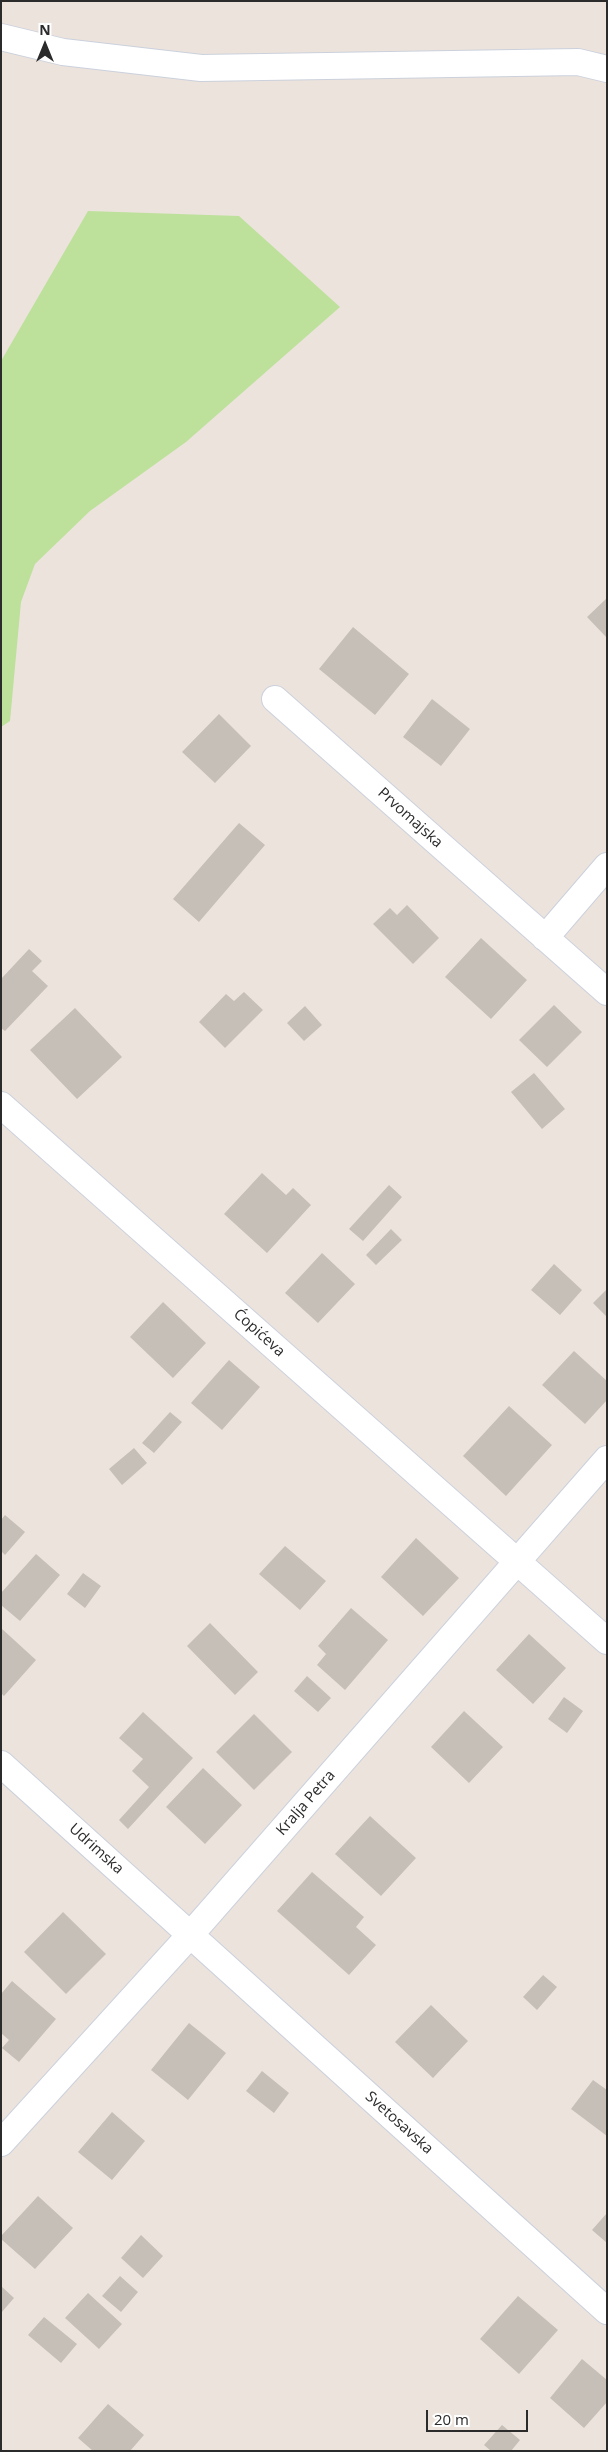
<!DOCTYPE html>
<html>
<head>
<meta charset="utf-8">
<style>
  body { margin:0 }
  #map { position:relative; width:608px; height:2452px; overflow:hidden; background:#ece3dd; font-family:"Open Sans",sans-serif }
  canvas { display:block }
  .frame { position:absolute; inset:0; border:2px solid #2b2b2b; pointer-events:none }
  .north { position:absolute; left:20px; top:20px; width:50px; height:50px; -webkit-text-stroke:4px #fff; paint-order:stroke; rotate:0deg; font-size:14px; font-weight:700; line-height:20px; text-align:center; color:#2b2b2b }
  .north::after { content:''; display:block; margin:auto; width:18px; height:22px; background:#2b2b2b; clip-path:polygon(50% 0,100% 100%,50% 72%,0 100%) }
  .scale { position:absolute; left:426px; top:2410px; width:102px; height:22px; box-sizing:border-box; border:2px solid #2b2b2b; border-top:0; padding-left:6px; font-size:15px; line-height:18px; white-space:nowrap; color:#2b2b2b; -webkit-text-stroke:4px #fff; paint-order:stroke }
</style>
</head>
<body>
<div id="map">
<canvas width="608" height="2452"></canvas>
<div class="frame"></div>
<div class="north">N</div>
<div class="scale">20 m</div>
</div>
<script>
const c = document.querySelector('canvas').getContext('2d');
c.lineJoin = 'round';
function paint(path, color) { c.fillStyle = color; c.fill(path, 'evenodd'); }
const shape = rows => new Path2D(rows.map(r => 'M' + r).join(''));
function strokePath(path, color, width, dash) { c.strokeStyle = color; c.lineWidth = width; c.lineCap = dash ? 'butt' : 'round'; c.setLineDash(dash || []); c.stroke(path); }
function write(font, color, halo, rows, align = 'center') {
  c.font = font + ' "Open Sans",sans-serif'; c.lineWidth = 5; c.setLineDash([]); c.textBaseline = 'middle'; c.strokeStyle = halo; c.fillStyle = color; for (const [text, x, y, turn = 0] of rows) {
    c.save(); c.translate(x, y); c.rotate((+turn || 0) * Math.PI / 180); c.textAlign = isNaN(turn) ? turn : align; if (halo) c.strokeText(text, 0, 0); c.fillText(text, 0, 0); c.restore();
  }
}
paint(shape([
  [88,211,239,216,340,307,186,442,90,511,35,564,21,602,10,721,1,727,1,361]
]), '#bde19b');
paint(shape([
  [607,598,607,638,587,617],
  [353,627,409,674,375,715,319,669],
  [432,699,470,729,441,766,403,737],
  [219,714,251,746,215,783,182,752],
  [239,823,265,845,199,922,173,899],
  [407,905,439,938,413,964,373,924,390,908,397,915],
  [481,938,527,980,491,1019,445,977],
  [29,949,42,961,32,971,48,986,5,1031,1,1028,1,979],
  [244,992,263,1010,225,1048,199,1022,226,994,234,1001],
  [554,1005,582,1032,547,1067,519,1040],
  [305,1006,322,1025,304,1041,287,1023],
  [75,1008,122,1057,77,1099,30,1050],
  [534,1073,565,1109,542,1129,511,1092],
  [262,1173,286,1195,293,1188,311,1205,267,1253,224,1214],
  [389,1185,402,1197,363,1241,349,1229],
  [391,1229,402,1240,376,1265,366,1255],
  [322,1253,355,1284,318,1323,285,1293],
  [554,1264,582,1290,560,1315,531,1290],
  [607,1289,607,1317,593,1303],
  [163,1302,206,1343,173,1378,130,1337],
  [574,1351,607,1381,607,1400,585,1424,542,1385],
  [229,1360,260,1387,222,1430,191,1403],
  [509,1406,552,1445,506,1496,463,1456],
  [170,1412,182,1422,154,1453,142,1443],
  [134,1448,147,1463,122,1485,109,1469],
  [5,1515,25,1532,5,1555,1,1551,1,1520],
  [416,1538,459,1578,423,1616,381,1577],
  [285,1546,326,1581,300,1610,259,1574],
  [36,1554,60,1575,20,1621,1,1605,1,1593],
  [83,1573,101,1586,85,1608,67,1594],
  [351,1608,388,1640,345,1690,317,1665,326,1654,318,1646],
  [210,1623,258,1672,235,1695,187,1646],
  [1,1628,36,1660,4,1696,1,1693],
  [529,1634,566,1668,533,1704,496,1670],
  [307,1676,331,1698,318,1712,294,1691],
  [564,1697,583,1711,567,1733,548,1719],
  [464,1711,503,1747,469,1783,431,1747],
  [143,1712,193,1758,128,1829,119,1820,149,1787,132,1771,143,1759,119,1738],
  [254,1714,292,1752,254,1790,216,1752],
  [203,1768,242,1805,205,1844,166,1807],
  [370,1816,416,1858,381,1896,335,1854],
  [312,1872,364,1917,356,1927,376,1945,349,1975,277,1911],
  [63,1912,106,1954,66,1994,24,1952],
  [543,1975,557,1987,537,2010,523,1997],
  [12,1981,56,2019,19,2062,2,2048,9,2040,1,2033,1,1994],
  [431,2005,468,2041,433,2078,395,2042],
  [189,2023,226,2053,188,2100,151,2070],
  [262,2071,289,2093,274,2113,246,2091],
  [593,2080,607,2090,607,2136,571,2109],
  [112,2112,145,2141,112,2180,78,2152],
  [38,2196,73,2228,35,2269,1,2239,1,2236],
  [607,2213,607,2243,592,2230],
  [141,2235,163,2256,143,2278,121,2258],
  [120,2276,138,2292,121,2312,102,2296],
  [1,2286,14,2298,1,2313],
  [88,2293,122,2324,99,2349,65,2318],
  [518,2296,558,2330,519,2374,480,2339],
  [44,2317,77,2344,61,2363,28,2335],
  [582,2359,607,2380,607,2402,584,2428,550,2398],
  [108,2404,144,2435,130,2451,93,2451,78,2438],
  [502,2425,520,2440,511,2451,491,2451,484,2445]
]), '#c5bfb8');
const street = shape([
  [1,37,63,52,201,68,578,62,607,69],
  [275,699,607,992],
  [545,938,607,866],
  [1,1105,607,1641],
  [1,1764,607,2311],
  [1,2143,191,1934,607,1459]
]);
strokePath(street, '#cbd1dc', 28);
strokePath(street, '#fff', 26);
write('15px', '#2b2b2b', '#fff', [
  ["Prvomajska",410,818,42],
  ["Ćopićeva",259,1333,42],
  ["Kralja Petra",306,1803,-49],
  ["Udrimska",96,1849,42],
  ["Svetosavska",399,2123,42]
]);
</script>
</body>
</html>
